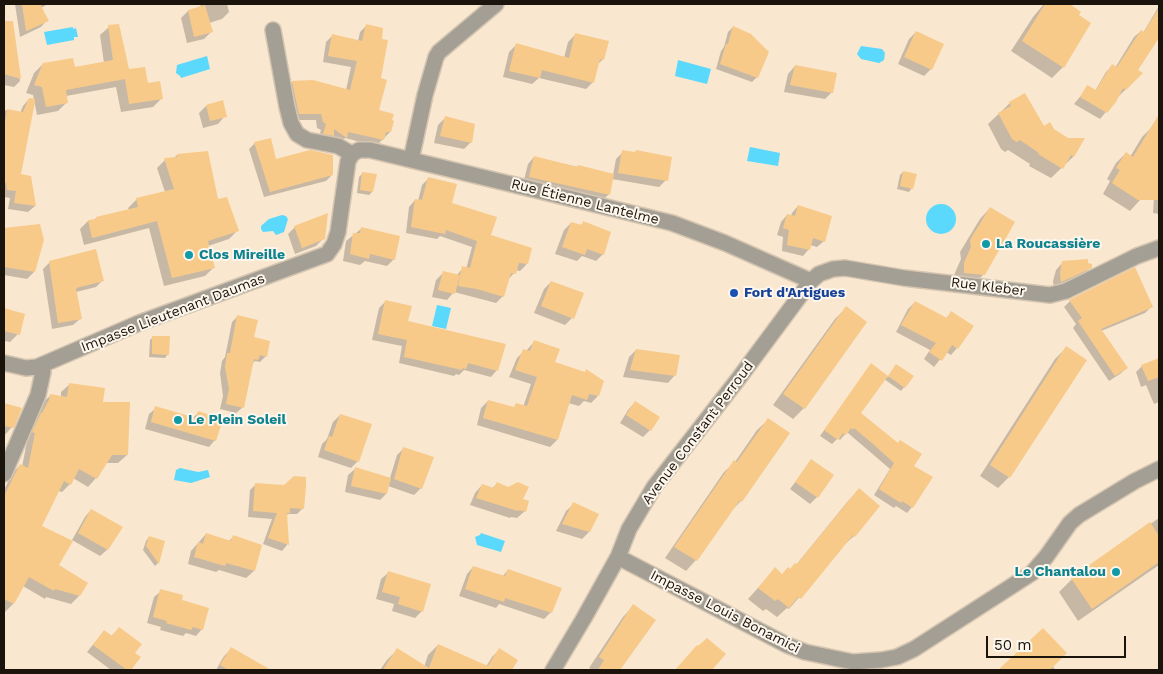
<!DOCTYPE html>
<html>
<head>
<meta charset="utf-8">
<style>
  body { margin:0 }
  #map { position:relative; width:1163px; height:674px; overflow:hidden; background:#f9e7cf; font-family:"Work Sans",sans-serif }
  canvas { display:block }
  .frame { position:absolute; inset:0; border:5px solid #1b140c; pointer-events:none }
  .scale { position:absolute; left:986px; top:636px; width:140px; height:22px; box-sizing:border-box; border:2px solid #1b140c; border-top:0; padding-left:6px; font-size:15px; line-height:18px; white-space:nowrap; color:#1b140c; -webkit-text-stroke:4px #fdf6ec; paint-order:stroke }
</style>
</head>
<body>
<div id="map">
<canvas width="1163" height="674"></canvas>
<div class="frame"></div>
<div class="scale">50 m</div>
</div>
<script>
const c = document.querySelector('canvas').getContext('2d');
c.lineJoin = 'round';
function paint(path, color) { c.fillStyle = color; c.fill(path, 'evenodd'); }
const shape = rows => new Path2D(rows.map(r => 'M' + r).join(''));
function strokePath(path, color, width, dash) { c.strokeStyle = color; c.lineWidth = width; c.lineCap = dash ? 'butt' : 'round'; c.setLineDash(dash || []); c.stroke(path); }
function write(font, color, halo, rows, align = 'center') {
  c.font = font + ' "Work Sans",sans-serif'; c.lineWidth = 4; c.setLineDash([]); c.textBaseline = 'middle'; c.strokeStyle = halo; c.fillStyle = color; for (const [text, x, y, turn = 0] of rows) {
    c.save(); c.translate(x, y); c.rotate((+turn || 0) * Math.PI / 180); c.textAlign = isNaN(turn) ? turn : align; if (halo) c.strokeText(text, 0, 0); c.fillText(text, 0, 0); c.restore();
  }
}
paint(shape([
  [73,27,73,29,76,28,78,37,74,37,74,40,47,45,44,32],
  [861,46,882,49,885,53,884,60,879,63,861,59,857,54],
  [207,56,210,69,181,78,180,76,176,73,177,65],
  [678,60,711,69,707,84,675,76],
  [750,147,780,153,778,166,747,161],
  '926 219a15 15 0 1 1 30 0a15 15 0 1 1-30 0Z',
  [282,215,286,216,288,219,284,232,276,235,273,231,263,232,261,229,261,226,269,219],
  [437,305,451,308,446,329,432,326],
  [180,468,198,472,208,470,210,477,191,483,174,480,176,470],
  [481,533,505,541,501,552,477,545,475,537,480,535]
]), '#5ad9fd');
paint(shape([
  [15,4,48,4,41,8,47,20,41,27,20,37],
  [202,4,227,4,229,12,222,19,209,23,211,32,204,39,187,43,181,18,188,11,197,9],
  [1044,4,1067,4,1080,12,1077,16,1089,24,1063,67,1052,78,1011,51,1033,17],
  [1159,6,1159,39,1158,37,1137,71,1141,74,1119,96,1100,119,1074,104,1088,87,1095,91,1106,72,1112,66,1115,68,1134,37,1141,31,1143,33],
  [366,26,379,78,377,111,390,132,376,146,345,138,339,143,318,140,321,130,317,128,316,120,293,120,286,88,292,82,346,90,351,67,323,62,326,42,332,36,358,41,360,32],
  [109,27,128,71,162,98,153,107,121,112,116,87,66,96,67,102,58,111,37,115,34,100,20,174,35,206,28,212,8,209,10,198,4,197,4,110,20,113,23,106,29,99,34,100,33,95,26,93,34,73,43,64,74,68,104,63,100,35],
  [733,27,757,77,752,82,716,69,721,51,724,47,728,32],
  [916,32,931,69,924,76,898,64,909,39],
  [4,34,14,39,20,81,14,87,4,85],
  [575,35,603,59,597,65,593,82,586,89,539,78,532,84,503,77,509,52,516,45,564,58,568,42],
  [795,66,832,92,825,99,784,92,788,74],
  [1010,103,1043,127,1053,130,1068,139,1083,140,1073,157,1051,178,1029,166,1030,164,1008,150,1005,152,1001,149,988,124],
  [206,106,225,116,218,124,203,128,199,113],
  [445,118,471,142,464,149,434,143,438,125],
  [1153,126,1159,130,1159,138,1147,158,1159,165,1159,173,1140,200,1130,211,1103,194,1110,181,1107,179,1116,163,1126,153,1130,157,1142,137],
  [255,143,275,160,332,175,326,181,264,197,249,149],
  [623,152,666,180,659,187,612,179,608,195,602,201,523,184,528,164,534,157,613,175,616,159],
  [177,155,217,200,237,231,229,239,208,246,213,268,205,276,164,286,149,228,84,245,80,229,88,221,94,220,96,218,129,210,128,208,137,199,165,192,157,168,165,160,173,159],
  [903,172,912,188,909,192,897,189,900,175],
  [363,173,372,192,369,195,357,193,359,177],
  [1159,177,1159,214,1153,213,1155,181],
  [428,179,451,203,490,236,530,249,526,265,520,271,515,270,514,273,508,280,503,296,496,303,454,292,447,300,432,297,436,280,443,273,456,276,463,268,466,269,472,247,440,236,437,239,406,233,409,207,415,200,418,201,422,185],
  [798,206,824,241,817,247,810,245,809,249,803,256,782,251,783,237,777,235,781,222,787,215,791,216,792,213],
  [990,208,984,274,973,285,953,283,954,275,961,259,960,252,980,219],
  [571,223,580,226,583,223,603,254,596,261,582,256,577,261,555,254,564,230],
  [39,226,34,272,27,279,4,275,4,229],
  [295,227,324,238,316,246,295,254,288,234],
  [361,229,394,259,387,266,365,261,360,265,343,261,346,241],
  [50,262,103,280,96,287,76,292,80,319,73,325,52,329,43,269],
  [1063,262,1087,264,1091,267,1083,275,1054,289,1053,281,1056,270],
  [551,282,572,318,565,325,534,313,544,289],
  [386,301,407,322,497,370,491,377,464,370,459,375,456,374,454,376,399,363,402,346,372,340,379,308],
  [1070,301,1151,307,1145,313,1101,331,1127,368,1120,374,1109,381,1073,328,1076,324,1064,307],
  [915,302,946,318,952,312,957,348,951,355,946,352,934,367,924,359,930,350,896,332,908,309],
  [846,308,804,408,793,419,773,405,835,319],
  [4,309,23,315,18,334,10,342,4,341],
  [238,316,266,356,260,362,255,361,251,365,242,408,236,413,220,409,223,396,220,373,222,361,225,357,232,322],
  [153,337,168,354,165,358,149,357,150,340],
  [534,342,554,363,598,396,591,403,584,401,579,406,568,403,557,440,550,447,477,425,481,408,488,401,513,408,516,405,523,407,531,384,509,377,517,358,524,351,526,351],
  [1066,348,1085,360,1009,477,998,488,980,476,1055,359],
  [636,350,675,375,668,383,623,377,629,357],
  [1159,357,1159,402,1154,404,1146,385,1141,387,1136,372,1142,366,1156,360],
  [871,365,888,377,893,369,912,377,901,391,884,379,859,413,913,466,912,507,907,513,896,506,894,508,874,495,890,469,848,433,846,433,840,440,838,438,832,444,820,436],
  [70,384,102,403,127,455,118,463,106,463,96,478,88,487,73,478,70,484,62,492,58,491,40,526,57,565,79,596,71,604,46,597,45,599,23,586,13,604,5,612,4,611,4,502,6,499,4,497,4,490,12,474,20,465,22,467,27,441,25,440,33,423,41,410,42,403,51,395,61,397,61,392],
  [635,402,650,430,643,437,620,423,628,410],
  [4,404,21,409,12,427,4,436],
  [156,408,192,419,198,413,215,440,209,447,145,429,149,414],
  [340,415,358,461,351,468,318,457,322,444,327,439,333,422],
  [768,420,741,501,730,512,696,560,686,571,665,558,724,472,735,462,757,430],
  [404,448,421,488,414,495,388,486,386,494,380,500,345,492,348,475,355,469,390,478,397,455],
  [811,461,817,497,810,504,790,489],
  [497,483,522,500,525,511,517,518,511,517,510,518,470,505,475,493,482,485,492,489],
  [256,484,303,508,297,514,288,514,286,516,287,545,282,551,263,544,272,519,248,517,250,490],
  [859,490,854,536,843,546,789,609,787,608,777,617,766,609,763,611,748,599,775,569,782,575,796,565,848,501],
  [574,504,589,532,582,539,556,531,566,511],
  [91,510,121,527,107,550,100,556,72,540,85,517],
  [1159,518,1159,565,1078,621,1059,592,1072,579],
  [206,534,229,541,233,537,261,545,254,571,246,578,219,570,216,572,188,564,191,551],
  [149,537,164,542,158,563,155,566,143,550,146,541],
  [473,567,502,577,508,570,551,612,544,619,499,604,496,608,459,596,467,574],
  [388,573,422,611,415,618,392,611,394,604,376,599,381,579],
  [161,591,180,601,202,629,196,636,186,633,183,636,160,630,161,627,147,623,154,597],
  [633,606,654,620,619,670,592,670,589,668,623,617],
  [119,629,134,653,139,657,129,670,111,670,87,652,104,631,111,636],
  [1043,629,1052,666,1055,669,1054,670,1000,670],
  [438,645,474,661,469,670,380,670,387,660,397,650,424,667,428,655],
  [231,649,257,664,254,670,216,670,224,656],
  [499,650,516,660,510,670,484,670,492,657]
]), '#0003');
paint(shape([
  [22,4,40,4,49,21,26,31],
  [1045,4,1070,4,1081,12,1079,15,1091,23,1064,68,1022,41],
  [205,5,213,32,194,37,188,10],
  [1159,8,1159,38,1138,70,1143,73,1126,90,1123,88,1116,102,1107,113,1080,97,1087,85,1096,90,1112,64,1117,67,1141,30,1144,32],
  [4,21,13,21,21,79,4,74],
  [119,24,129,69,145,67,148,83,160,81,163,99,129,104,125,79,66,90,68,103,46,107,42,87,34,85,43,63,73,58,75,67,113,60,108,25],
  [366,24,383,28,382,39,388,40,381,78,387,80,379,110,394,114,392,120,394,121,391,132,386,132,384,140,348,132,347,138,334,129,334,136,323,134,326,124,323,122,321,114,299,114,292,81,313,80,350,90,357,61,328,56,332,34,362,41],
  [733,26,751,34,769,52,758,78,720,64,726,44,728,44],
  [916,31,944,44,932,70,904,57],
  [575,33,609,41,604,60,600,59,594,83,542,70,540,78,509,71,516,43,569,58],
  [795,65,837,73,833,93,790,85],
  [1025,93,1044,126,1050,122,1054,129,1068,138,1085,138,1074,157,1071,155,1063,169,1038,154,1039,153,1020,140,1017,142,1012,139,998,113,1011,106,1009,102],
  [29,98,35,99,35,102,21,174,31,176,36,206,14,203,16,191,7,190,6,183,4,183,4,130,7,109,23,112],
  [223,100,227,117,210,121,206,105],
  [1159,114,1159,200,1138,200,1112,183,1120,170,1116,168,1126,152,1133,157],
  [445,116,475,124,472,143,440,136],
  [271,138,276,159,310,150,333,155,333,175,270,192,254,142],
  [622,150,635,152,636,150,672,157,668,181,618,173],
  [208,151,218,199,227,197,239,231,208,241,215,268,172,278,157,221,92,238,88,220,96,219,96,217,138,207,136,198,174,189,164,158,177,157,177,154],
  [534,156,577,167,578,165,614,174,610,195,529,177],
  [903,171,917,174,913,189,900,186],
  [362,172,377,174,373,192,360,190],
  [428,177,457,184,452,203,497,217,491,235,532,248,528,264,519,263,516,274,511,273,504,297,477,289,458,286,462,266,470,268,477,241,446,230,445,234,411,227,415,199,422,200],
  [798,205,832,216,825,242,813,238,810,250,787,245,789,230,783,228,787,214,795,216],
  [990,207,1015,222,985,275,964,273,964,263,971,247,970,240],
  [328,213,325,239,302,248,294,226],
  [583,221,611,232,604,255,587,249,585,255,562,247,571,222,582,225],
  [40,224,44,240,35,272,4,267,4,228],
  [361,227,400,236,395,260,370,254,369,259,350,254,353,233,360,233],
  [96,249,104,281,76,288,82,319,58,323,49,261],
  [1088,259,1088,263,1092,264,1092,268,1061,282,1060,273,1062,261],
  [1135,267,1153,307,1101,329,1128,368,1115,376,1078,321,1082,318,1069,300],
  [443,271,460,275,455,294,438,290],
  [551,281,584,293,574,319,541,306],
  [385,300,412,306,408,321,506,344,498,371,468,363,466,369,462,368,462,370,404,357,407,340,378,334],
  [915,301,947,318,951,311,974,326,958,349,952,345,942,361,929,352,936,343,901,325],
  [846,306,867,322,805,409,783,394],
  [4,308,25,314,20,335,4,331],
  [237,315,258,320,254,337,270,341,267,357,260,355,258,360,254,359,244,408,226,404,229,389,225,367,227,353,230,353],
  [152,336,170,336,169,355,152,354],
  [534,340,560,349,555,362,585,372,586,369,604,381,599,396,589,394,587,400,572,395,558,440,483,418,488,400,514,407,516,403,527,406,537,377,515,370,523,349,530,351],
  [1066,346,1087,360,1010,478,990,465],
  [636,349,680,355,676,376,630,370],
  [1159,358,1159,377,1148,381,1141,365],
  [871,363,888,376,861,413,898,443,900,440,922,454,914,466,933,477,913,508,902,501,901,503,879,489,894,463,872,443,854,428,853,430,851,428,846,435,843,433,838,440,824,430],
  [896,364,914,376,905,388,888,376],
  [69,383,105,388,103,402,130,402,128,455,112,455,97,479,79,469,71,485,64,481,42,526,73,541,59,565,88,583,80,596,55,589,54,591,29,577,14,604,4,599,4,496,20,464,28,468,35,433,32,432,41,413,42,413,49,400,50,394,67,397],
  [635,401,660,417,651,431,626,415],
  [4,403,22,408,14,428,4,426],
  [155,406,196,418,198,411,223,419,216,441,151,422],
  [340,414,372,424,359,462,324,450,329,436,332,437],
  [768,418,790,433,742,502,740,500,697,561,674,547,734,460,737,462],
  [403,447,434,457,422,489,394,479],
  [811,459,834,475,818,498,795,482],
  [355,467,391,478,387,494,351,486],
  [294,476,306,477,306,487,304,509,290,508,290,513,287,513,289,545,268,538,277,513,253,511,255,483,284,485],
  [497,482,508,487,518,482,529,487,523,499,529,501,526,512,519,510,518,511,476,498,482,484,494,488],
  [859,488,880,506,855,537,853,535,801,599,798,597,789,608,778,599,775,601,758,588,775,567,782,574,788,567,790,569,795,563,797,564],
  [573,502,599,514,590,532,562,524],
  [91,509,123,527,108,550,78,533],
  [1150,522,1159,536,1159,562,1092,609,1071,578],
  [206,533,231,541,233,535,262,545,255,571,226,563,225,566,194,557,198,542,203,544],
  [149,536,165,541,159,564,146,546],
  [473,566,505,576,508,569,562,588,552,613,505,598,504,602,465,589],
  [388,571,431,584,423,612,398,604,400,597,382,592],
  [160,589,183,595,182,600,209,608,203,630,193,627,191,630,166,623,167,621,153,617],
  [633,604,656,620,620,670,598,670,604,660,599,657],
  [119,627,142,644,135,653,141,657,131,670,127,670,93,645,104,630,112,636],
  [1043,628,1067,653,1050,670,998,670],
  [707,638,726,654,712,670,675,670,697,645,698,646],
  [438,644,488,666,499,648,518,660,512,670,383,670,397,648,429,668],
  [231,647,271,670,229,670,220,665]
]), '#f8ca89');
const minor = shape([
  [273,30,287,107,291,123,297,134,307,140,338,146,352,154],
  [411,160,425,95,436,57,439,52,496,4],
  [4,363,26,368,37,367,139,323,327,254,334,244,338,232,348,161,352,154,359,150,370,150,672,223,725,243,811,281],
  [4,474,38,395,43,372,42,365],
  [618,557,787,645,805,652,853,662,881,660,897,657,914,649,1032,573,1046,557,1070,523,1079,515,1135,481,1159,469],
  [553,670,584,618,618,557,629,529,654,487,739,378,811,281,819,274,833,269,845,268,904,278,1050,295,1066,291,1137,256,1159,248]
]);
strokePath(minor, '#d5c5b0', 18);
strokePath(minor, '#a49f94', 15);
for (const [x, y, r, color] of [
  [986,244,5,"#0f9aa8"],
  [189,255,5,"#0f9aa8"],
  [734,293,5,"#1a4fb4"],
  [178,420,5,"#0f9aa8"],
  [1116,572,5,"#0f9aa8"]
]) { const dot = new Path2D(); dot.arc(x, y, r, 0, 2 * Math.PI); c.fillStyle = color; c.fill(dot); strokePath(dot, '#fdf6ec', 2); }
write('14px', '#1b140c', '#fdf6ec', [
  ["Rue Étienne Lantelme",585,202,14],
  ["Rue Kleber",988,287,7],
  ["Impasse Lieutenant Daumas",173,313,-21],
  ["Avenue Constant Perroud",698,433,-53],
  ["Impasse Louis Bonamici",725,612,27]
]);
write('bold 14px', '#0d838f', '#fdf6ec', [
  ["La Roucassière",996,244],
  ["Clos Mireille",199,255],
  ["Le Plein Soleil",188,420],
  ["Le Chantalou",1106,572,"right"]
], 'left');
write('bold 14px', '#164399', '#fdf6ec', [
  ["Fort d'Artigues",744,293]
], 'left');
</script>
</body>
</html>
